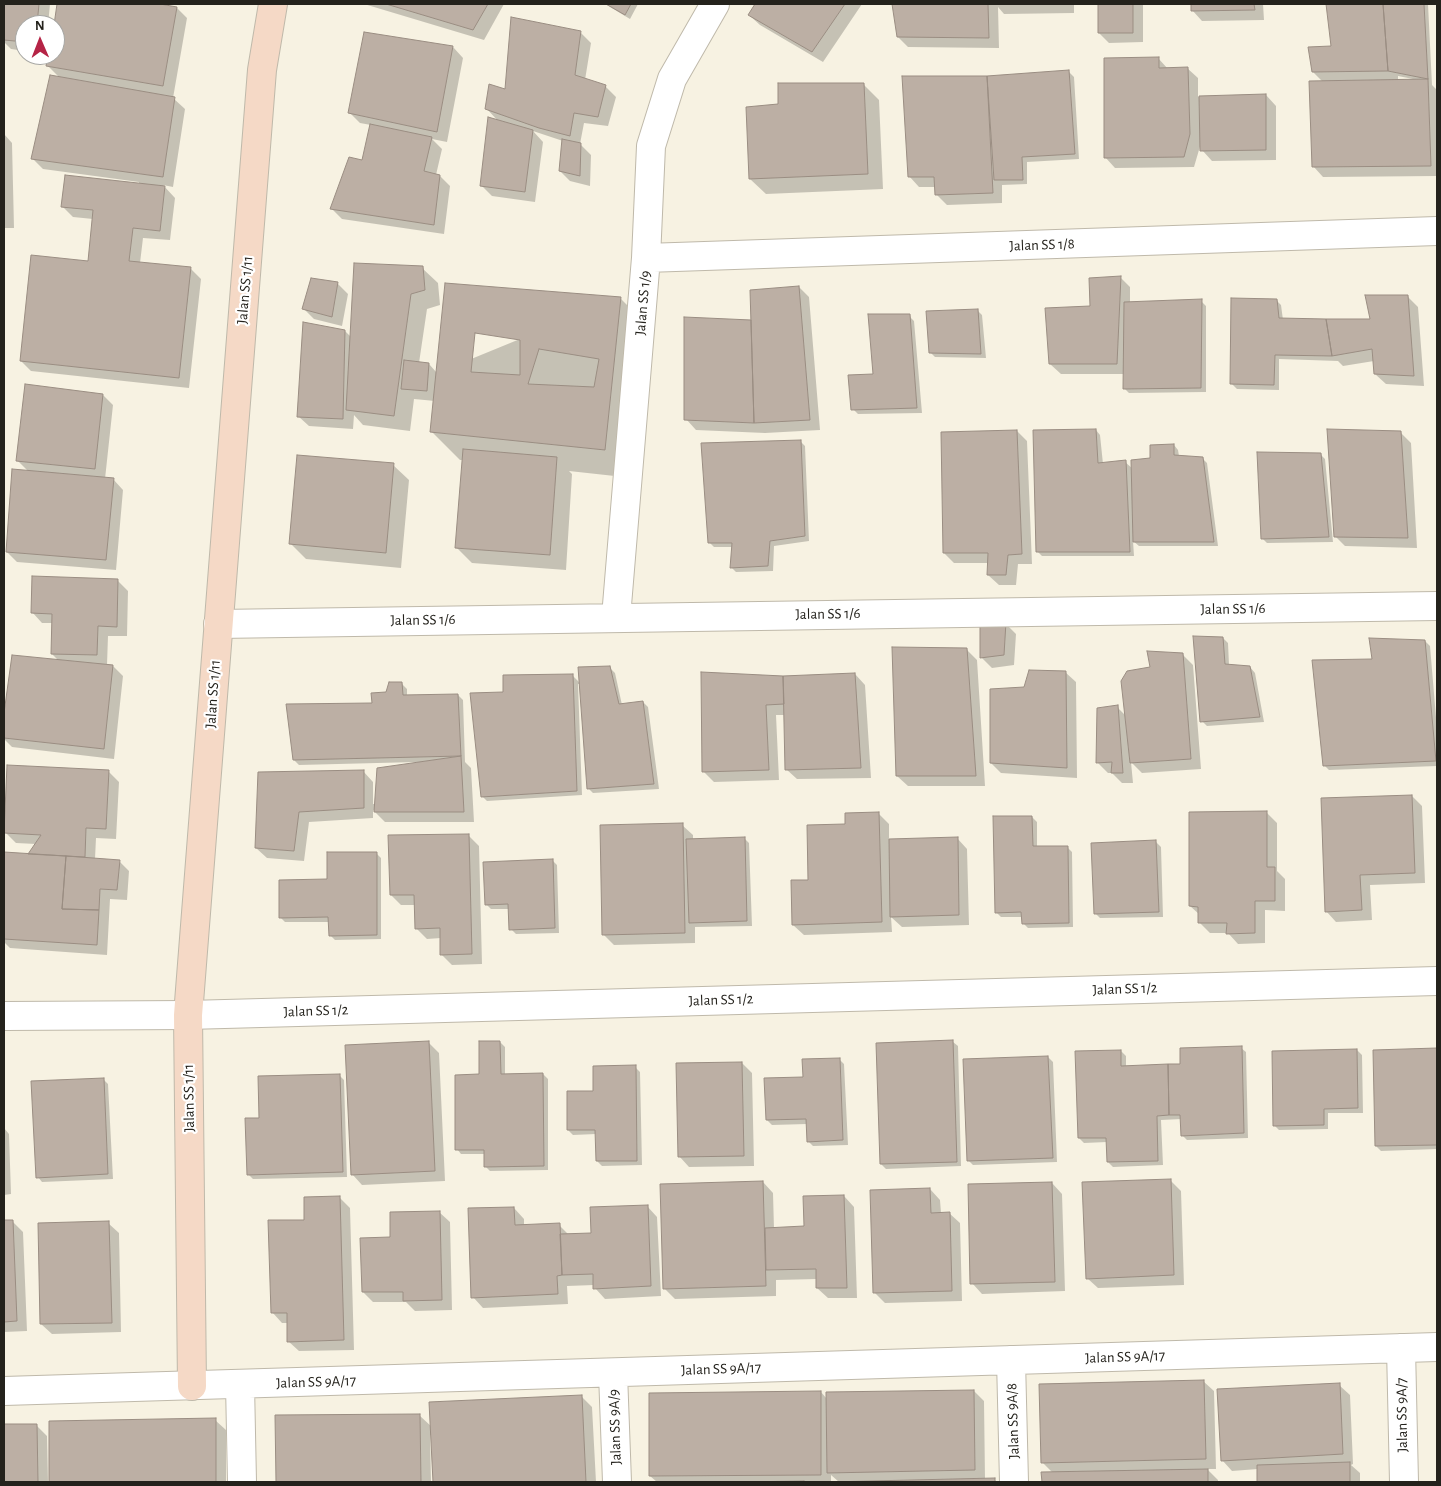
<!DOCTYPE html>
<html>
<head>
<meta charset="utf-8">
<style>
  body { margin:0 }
  #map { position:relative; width:1441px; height:1486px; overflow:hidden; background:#f7f2e2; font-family:"Alegreya Sans",sans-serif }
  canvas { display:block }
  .frame { position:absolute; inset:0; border:5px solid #24221c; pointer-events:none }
  .north { position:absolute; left:15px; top:15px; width:50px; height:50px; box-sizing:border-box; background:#fff; border:1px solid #a7a7a4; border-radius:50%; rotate:359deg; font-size:14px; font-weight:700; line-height:20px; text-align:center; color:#24221c }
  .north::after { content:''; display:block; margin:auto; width:18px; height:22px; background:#b52446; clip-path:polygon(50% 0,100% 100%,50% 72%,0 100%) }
</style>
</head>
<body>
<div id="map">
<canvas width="1441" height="1486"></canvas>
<div class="frame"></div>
<div class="north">N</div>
</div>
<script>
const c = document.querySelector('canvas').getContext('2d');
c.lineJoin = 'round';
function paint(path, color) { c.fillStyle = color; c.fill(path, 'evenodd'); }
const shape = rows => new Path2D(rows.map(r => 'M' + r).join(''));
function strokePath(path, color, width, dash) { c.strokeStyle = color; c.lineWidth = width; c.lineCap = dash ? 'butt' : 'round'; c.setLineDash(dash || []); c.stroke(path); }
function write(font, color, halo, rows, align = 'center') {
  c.font = font + ' "Alegreya Sans",sans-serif'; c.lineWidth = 4.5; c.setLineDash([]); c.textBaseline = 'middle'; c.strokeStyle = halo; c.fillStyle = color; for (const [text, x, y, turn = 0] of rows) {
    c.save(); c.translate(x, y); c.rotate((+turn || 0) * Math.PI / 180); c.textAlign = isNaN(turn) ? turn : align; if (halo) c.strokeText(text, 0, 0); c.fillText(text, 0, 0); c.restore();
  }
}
paint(shape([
  [4,4,50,4,48,25,25,25,25,51,11,49,4,42],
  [59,4,153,4,177,8,187,18,173,98,185,109,173,187,163,185,175,198,170,240,143,238,140,263,191,269,201,279,189,388,31,371,21,361,89,263,93,219,73,217,63,207,139,185,139,182,43,169,33,159,60,78,48,66,50,55,55,55,55,25],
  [364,4,504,4,484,40],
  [605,4,638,4,630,19],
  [756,4,862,4,823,62,760,25,749,15],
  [893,4,1074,4,1074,13,1004,14,998,7,999,48,908,47,898,37],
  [1099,4,1143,4,1143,42,1109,43,1099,33],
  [1192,4,1263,4,1264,20,1202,21,1192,10],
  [1327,4,1428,4,1432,85,1437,90,1437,176,1323,177,1313,166,1323,82,1313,72,1333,47],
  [1398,76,1413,79,1398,81],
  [580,32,591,43,585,80,605,86,616,97,608,126,584,123,580,144,591,155,590,186,570,181,560,171,563,141,533,131,543,142,535,202,492,196,481,185,499,122,486,108],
  [453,47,463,58,447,142,432,139,442,149,436,175,440,176,450,186,444,234,342,219,332,209,363,161,371,125,360,123,350,113],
  [1158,58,1168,69,1187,68,1198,78,1198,97,1266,95,1276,106,1276,160,1212,161,1202,150,1201,143,1194,167,1115,168,1105,157],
  [1069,72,1074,77,1079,159,1027,162,1027,184,1002,185,1002,203,947,205,936,194,936,187,919,187,909,176,987,77],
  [863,84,879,100,883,189,766,194,750,179,779,106],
  [4,134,12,143,14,228,4,228],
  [422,268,438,283,440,305,427,309,419,363,429,364,437,373,620,298,648,326,633,478,569,471,572,474,566,570,472,563,457,548,464,460,460,460,432,432,435,401,414,399,410,431,363,425,354,415,353,429,309,426,298,416,345,331,351,337],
  [1120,277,1130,287,1130,303,1201,301,1206,306,1206,392,1129,393,1124,388,1125,374,1061,374,1050,364,1091,308],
  [337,283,348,294,342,326,314,319,304,309],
  [799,287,809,297,820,430,765,433,696,430,686,419,752,321],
  [1408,297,1418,307,1424,386,1386,384,1375,374,1374,361,1343,366,1338,361,1279,359,1279,390,1237,389,1232,384,1276,300,1281,305,1283,320,1371,320],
  [977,310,982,315,986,358,935,357,930,352],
  [909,316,914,321,922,413,858,414,853,409],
  [103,395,113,405,105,479,113,479,123,490,116,570,17,562,7,552,29,472,17,460],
  [1096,430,1100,435,1103,464,1125,462,1133,469,1174,445,1178,450,1179,456,1202,458,1207,463,1218,546,1139,546,1133,541,1134,556,1042,556,1037,551],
  [1017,431,1027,441,1032,564,1018,564,1016,585,999,585,988,575,989,563,954,563,944,553],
  [1400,432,1411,443,1417,548,1345,546,1335,536],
  [800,441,805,446,809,541,774,546,773,571,736,572,731,567,733,547,714,547,709,542],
  [1320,454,1325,459,1333,542,1267,543,1262,538],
  [393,465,409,480,401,568,306,559,290,543],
  [117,580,128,591,127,636,108,636,107,665,113,666,123,676,114,759,12,747,4,739,4,722,13,656,59,661,52,654,53,623,42,623,32,612],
  [1005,623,1016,634,1014,665,992,668,982,658],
  [1223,638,1228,643,1229,665,1250,667,1255,673,1264,722,1207,726,1202,721],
  [1425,641,1430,646,1437,729,1437,766,1329,770,1324,765,1373,660],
  [967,650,977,660,985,786,908,786,897,776],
  [1183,655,1193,665,1201,769,1142,773,1131,762,1133,783,1122,783,1112,773,1108,773,1098,763,1098,709,1117,707,1126,716,1151,668],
  [610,668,615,673,622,705,643,702,648,707,659,789,593,793,588,788,580,684,578,684,582,795,487,801,482,796,573,676,580,683],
  [1065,672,1076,682,1077,778,1001,773,991,763,1025,688],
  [855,674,865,685,871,778,797,779,786,769,785,715,776,715,779,780,714,782,704,772,783,678],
  [402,684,407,689,407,696,458,695,463,700,465,762,471,768,474,822,385,822,373,810,373,818,309,822,304,861,267,858,256,848,259,773,363,771,373,782,373,804,375,804,418,764,417,762,299,765,294,760],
  [108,771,119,782,116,839,96,838,95,859,119,861,129,871,127,900,110,899,107,955,10,948,4,942,5,854,29,855,36,844,16,843,6,833],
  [1412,796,1422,806,1425,883,1370,885,1372,920,1336,922,1326,911],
  [878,813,889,824,889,840,957,838,967,849,969,925,902,927,891,917,892,932,804,935,793,925,810,881,846,825],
  [1267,813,1277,823,1277,871,1285,879,1285,911,1265,910,1265,943,1238,944,1228,933,1210,933,1200,923,1200,915,1190,906],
  [1032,817,1037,822,1037,847,1067,847,1072,852,1073,927,1028,928,1023,923,1023,917,1001,917,996,912],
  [682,825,693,835,693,840,744,838,749,843,752,926,695,927,695,943,614,945,603,934],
  [468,835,479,846,482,964,452,965,441,954,441,938,427,939,416,928,416,905,401,905,391,895],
  [1156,842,1161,847,1163,917,1100,918,1095,913],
  [376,853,381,858,381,939,335,940,330,935,330,922,285,922,280,917,328,881],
  [552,860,557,865,559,933,516,934,511,929,510,909,491,909,486,904],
  [500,1042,505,1047,505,1075,543,1074,548,1079,548,1170,490,1171,485,1166,485,1154,461,1154,457,1149,481,1076],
  [953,1042,958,1046,961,1166,886,1169,881,1164],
  [429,1043,439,1053,445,1181,362,1185,352,1174],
  [1241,1048,1246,1052,1248,1138,1187,1140,1182,1135,1182,1119,1161,1120,1163,1165,1113,1167,1108,1162,1107,1142,1084,1143,1079,1138,1121,1051,1126,1056,1126,1067,1181,1065],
  [1437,1049,1437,1149,1381,1151,1376,1146,1374,1051],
  [1357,1050,1362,1055,1363,1113,1328,1113,1328,1129,1279,1130,1274,1125],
  [1048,1057,1053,1062,1057,1162,973,1165,968,1160],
  [839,1059,844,1064,848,1145,813,1146,808,1141,807,1124,772,1125,767,1120,805,1078],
  [742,1063,752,1073,754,1166,689,1167,679,1156],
  [635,1067,640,1072,642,1165,602,1166,597,1161,596,1134,573,1135,568,1130,594,1092],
  [339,1075,344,1080,347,1177,253,1179,248,1174,260,1119],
  [103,1079,108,1084,113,1179,42,1182,38,1177],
  [4,1128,9,1134,11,1194,4,1195],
  [1170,1180,1181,1191,1184,1285,1098,1288,1087,1278],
  [763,1182,773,1193,774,1229,805,1228,844,1196,854,1207,857,1298,828,1298,817,1288,817,1279,776,1280,776,1296,675,1299,664,1288],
  [1052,1183,1062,1194,1065,1291,982,1294,972,1283],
  [930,1189,940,1200,941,1213,949,1213,960,1223,962,1301,885,1303,874,1292],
  [340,1198,350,1208,354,1350,299,1351,288,1341,288,1323,282,1323,272,1312,305,1221],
  [647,1206,657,1217,661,1296,605,1299,595,1288,594,1285,567,1286,568,1304,483,1308,473,1297,514,1208,524,1219,524,1226,559,1225,569,1235,592,1234],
  [439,1212,450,1222,452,1310,415,1311,406,1302,373,1302,363,1292,391,1238],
  [12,1221,23,1232,27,1331,4,1332,4,1222],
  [108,1223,119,1233,121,1332,52,1334,41,1324],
  [1203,1381,1214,1391,1216,1469,1207,1469,1218,1480,1218,1482,1043,1482,1043,1473,1053,1473,1043,1463],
  [1339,1385,1350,1395,1353,1464,1351,1465,1360,1473,1360,1482,1258,1482,1258,1469,1232,1471,1222,1460],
  [974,1391,984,1401,985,1479,994,1479,997,1482,839,1482,831,1475,831,1482,657,1482,650,1476,821,1392,827,1399],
  [582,1397,592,1407,596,1482,434,1482,432,1435,430,1435,431,1482,277,1482,277,1416,419,1415,432,1427],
  [215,1420,226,1430,226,1482,50,1482,50,1422],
  [36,1425,47,1436,48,1482,4,1482,4,1426]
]), '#0003');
const building = shape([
  [4,4,39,4,37,25,25,25,25,42,4,40,4,4],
  [57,4,160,4,177,7,163,86,46,66,48,55,55,55,55,25,54,25,57,4],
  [386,4,488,4,473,30,386,4],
  [606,4,631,4,625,15,606,4],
  [755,4,845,4,812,52,748,15,755,4],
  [892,4,988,4,989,38,897,37,892,4],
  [1098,4,1133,4,1133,33,1098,33,1098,4],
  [1191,4,1254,4,1255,10,1191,11,1191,4],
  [1326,4,1383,4,1388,71,1312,72,1308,47,1331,46,1326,4],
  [1383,4,1424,4,1428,79,1388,71,1383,4],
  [511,17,581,31,575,75,606,85,598,117,574,113,570,136,539,128,485,109,489,84,505,89,511,17],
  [364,32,453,46,437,132,348,113,364,32],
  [1159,57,1159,68,1188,67,1190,134,1184,157,1104,158,1104,58,1159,57],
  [1069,70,1075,154,1022,157,1023,180,994,180,987,76,1069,70],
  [50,75,175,97,163,177,31,159,50,75],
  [902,76,987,76,993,193,935,195,934,177,908,177,902,76],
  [1428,79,1431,166,1312,167,1309,81,1428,79],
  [778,83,864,83,868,174,749,179,746,107,778,104,778,83],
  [1266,94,1266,150,1200,151,1199,96,1266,94],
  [488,117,533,130,525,192,480,186,488,117],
  [370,124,432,137,424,171,440,175,434,225,330,209,349,157,362,160,370,124],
  [562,139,581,143,580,176,559,171,562,139],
  [65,175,165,186,160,231,133,228,129,261,191,267,179,378,20,361,31,255,88,261,93,210,61,207,65,175],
  [354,263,423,266,425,290,411,294,394,416,346,410,354,263],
  [1121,276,1117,364,1049,364,1045,308,1090,306,1089,278,1121,276],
  [311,278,338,282,332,317,302,309,311,278],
  [445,283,621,297,605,450,430,432,445,283],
  [799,286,810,420,754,423,750,290,799,286],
  [1365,295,1408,295,1414,376,1374,374,1372,349,1332,356,1326,319,1370,319,1365,295],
  [1231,298,1277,299,1279,318,1326,319,1332,356,1275,355,1274,385,1230,384,1231,298],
  [1202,299,1201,388,1123,389,1124,302,1202,299],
  [978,309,981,354,929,353,926,311,978,309],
  [868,314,910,314,917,408,851,410,848,375,873,374,868,314],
  [684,317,751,320,754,423,684,420,684,317],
  [303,322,345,330,343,419,297,417,303,322],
  [475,333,520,340,520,375,471,372,475,333],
  [539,349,599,359,594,387,528,384,539,349],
  [404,360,429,363,427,391,401,389,404,360],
  [25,384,103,394,95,469,16,461,25,384],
  [1096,429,1098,463,1126,460,1130,552,1036,552,1033,430,1096,429],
  [1327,429,1401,431,1408,538,1334,537,1327,429],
  [1017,430,1022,554,1008,555,1006,575,987,575,988,553,943,553,941,432,1017,430],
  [801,440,805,536,770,541,768,566,730,568,732,543,708,543,701,443,801,440],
  [1174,444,1174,455,1203,457,1214,542,1133,542,1131,460,1150,458,1150,445,1174,444],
  [463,449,557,457,550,555,455,548,463,449],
  [1257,452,1321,453,1329,537,1261,539,1257,452],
  [297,455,394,463,386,553,289,544,297,455],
  [12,469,114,478,106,560,6,552,12,469],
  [32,576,118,579,117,627,98,626,97,655,51,654,52,614,31,613,32,576],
  [1006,622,1004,655,980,658,980,623,1006,622],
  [1193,636,1223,637,1225,664,1250,666,1260,717,1200,722,1193,636],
  [1369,638,1425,640,1436,761,1323,766,1312,660,1372,659,1369,638],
  [892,647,967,648,976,776,896,776,892,647],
  [1147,651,1183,653,1191,759,1130,763,1121,681,1127,671,1150,667,1147,651],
  [12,655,113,665,104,749,4,738,4,713,12,655],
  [610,666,619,704,643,701,654,784,587,789,578,667,610,666],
  [1029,670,1066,671,1067,768,990,763,990,689,1024,687,1029,670],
  [701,672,783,676,784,704,766,705,769,770,702,772,701,672],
  [855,673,861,768,785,770,783,676,855,673],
  [573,674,577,791,481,797,470,693,503,692,503,675,573,674],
  [389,682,402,682,403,695,458,694,461,756,293,760,286,704,372,703,371,693,386,692,389,682],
  [1118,705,1123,773,1111,773,1112,762,1096,763,1097,708,1118,705],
  [461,756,464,812,374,812,377,768,461,756],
  [7,765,109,770,106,829,86,828,85,857,28,854,41,835,4,833,7,765],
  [364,770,364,808,299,812,294,851,255,848,258,772,364,770],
  [1412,795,1415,873,1360,875,1362,910,1325,912,1321,798,1412,795],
  [1267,811,1267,867,1275,867,1275,901,1255,901,1255,933,1226,934,1227,923,1198,923,1198,907,1189,906,1189,812,1267,811],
  [879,812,882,922,792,925,791,880,808,880,807,825,845,824,845,813,879,812],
  [993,816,1032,816,1033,846,1068,846,1069,923,1022,924,1021,912,995,913,993,816],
  [683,823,685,933,602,935,600,825,683,823],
  [469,834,472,954,440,955,440,928,415,929,414,895,390,895,388,835,469,834],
  [745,837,747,921,689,923,686,839,745,837],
  [958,837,959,915,890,917,889,839,958,837],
  [1156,840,1159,912,1094,914,1091,843,1156,840],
  [4,852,66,856,62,909,99,910,97,945,4,939,4,852],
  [327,852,377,852,377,935,329,936,328,917,279,918,279,880,327,879,327,852],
  [66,856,120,860,117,890,100,889,99,910,62,909,66,856],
  [553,859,555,928,509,930,508,904,485,905,483,862,553,859],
  [953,1040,957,1162,880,1164,876,1043,953,1040],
  [429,1041,435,1171,351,1175,345,1045,429,1041],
  [479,1041,500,1041,501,1074,543,1073,544,1166,484,1167,484,1150,455,1150,455,1075,479,1074,479,1041],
  [1242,1046,1244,1133,1181,1136,1180,1115,1169,1115,1168,1064,1180,1064,1180,1048,1242,1046],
  [1437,1048,1437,1145,1375,1146,1373,1050,1437,1048],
  [1357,1049,1358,1108,1324,1109,1324,1125,1273,1126,1272,1051,1357,1049],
  [1121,1050,1121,1066,1168,1064,1169,1115,1157,1116,1158,1161,1107,1162,1106,1138,1078,1138,1075,1051,1121,1050],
  [1048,1056,1053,1158,967,1161,963,1059,1048,1056],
  [840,1058,843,1140,807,1142,806,1119,766,1120,764,1078,803,1077,802,1059,840,1058],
  [742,1062,744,1156,678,1157,676,1063,742,1062],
  [636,1065,637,1161,596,1161,595,1130,567,1130,567,1091,593,1091,593,1066,636,1065],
  [340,1074,343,1172,247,1175,245,1118,259,1118,258,1076,340,1074],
  [104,1078,108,1174,36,1178,31,1081,104,1078],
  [1171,1179,1174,1275,1086,1279,1082,1182,1171,1179],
  [763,1181,766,1286,663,1289,660,1184,763,1181],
  [1052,1182,1055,1282,970,1284,968,1184,1052,1182],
  [930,1188,931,1213,950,1212,952,1291,873,1293,870,1190,930,1188],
  [844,1195,847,1288,816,1288,816,1269,766,1270,765,1228,804,1226,803,1196,844,1195],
  [340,1196,344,1340,287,1342,287,1313,271,1313,268,1220,304,1220,304,1197,340,1196],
  [648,1205,651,1286,593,1289,593,1274,562,1275,560,1234,591,1233,590,1207,648,1205],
  [514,1207,515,1225,560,1223,562,1275,557,1276,558,1294,471,1298,468,1208,514,1207],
  [440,1211,442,1300,403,1301,403,1292,362,1292,360,1238,390,1237,390,1212,440,1211],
  [4,1220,13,1220,17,1321,4,1322,4,1220],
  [109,1221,112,1323,40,1324,38,1223,109,1221],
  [1204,1380,1206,1459,1041,1463,1039,1384,1204,1380],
  [1340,1383,1343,1454,1221,1461,1217,1389,1340,1383],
  [974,1390,975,1470,827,1473,826,1392,974,1390],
  [821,1391,821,1475,649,1476,649,1393,821,1391],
  [582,1395,586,1482,433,1482,429,1402,582,1395],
  [420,1414,421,1482,276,1482,275,1415,420,1414],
  [216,1418,216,1482,49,1482,49,1421,216,1418],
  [4,1424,37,1424,38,1482,4,1482,4,1424],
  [1350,1462,1350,1482,1257,1482,1257,1465,1350,1462],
  [1208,1469,1208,1482,1042,1482,1041,1472,1208,1469],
  [995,1478,995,1482,828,1482,995,1478],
  [804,1481,804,1482,737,1482,804,1481]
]);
paint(building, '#bcafa4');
strokePath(building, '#9a8d82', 1);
const street = shape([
  [646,258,1437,231],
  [616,617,646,258,651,146,672,79,715,4],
  [218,624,1437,606],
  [4,1016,188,1015,1437,981],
  [1401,1348,1404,1482],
  [1011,1360,1014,1482],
  [613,1373,617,1482],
  [240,1384,242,1482],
  [4,1391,1437,1347]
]);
const secondary = shape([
  [192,1386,188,1015,262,70,273,4]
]);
strokePath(street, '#bfb9aa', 30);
strokePath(secondary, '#bfb9aa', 30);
strokePath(street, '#fff', 28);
strokePath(secondary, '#f5d9c6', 28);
write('15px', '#24221c', '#fff', [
  ["Jalan SS 1/8",1042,245,-2],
  ["Jalan SS 1/11",245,290,-85],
  ["Jalan SS 1/9",643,303,-85],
  ["Jalan SS 1/6",1233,609,-1],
  ["Jalan SS 1/6",828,614,-1],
  ["Jalan SS 1/6",423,620,-1],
  ["Jalan SS 1/11",213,694,-86],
  ["Jalan SS 1/2",1125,989,-2],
  ["Jalan SS 1/2",721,1000,-2],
  ["Jalan SS 1/2",316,1011,-2],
  ["Jalan SS 1/11",189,1098,-91],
  ["Jalan SS 9A/17",1125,1357,-2],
  ["Jalan SS 9A/17",721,1369,-2],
  ["Jalan SS 9A/17",316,1382,-2],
  ["Jalan SS 9A/7",1402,1415,-91],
  ["Jalan SS 9A/8",1013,1421,-92],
  ["Jalan SS 9A/9",615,1427,-92]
]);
</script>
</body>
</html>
